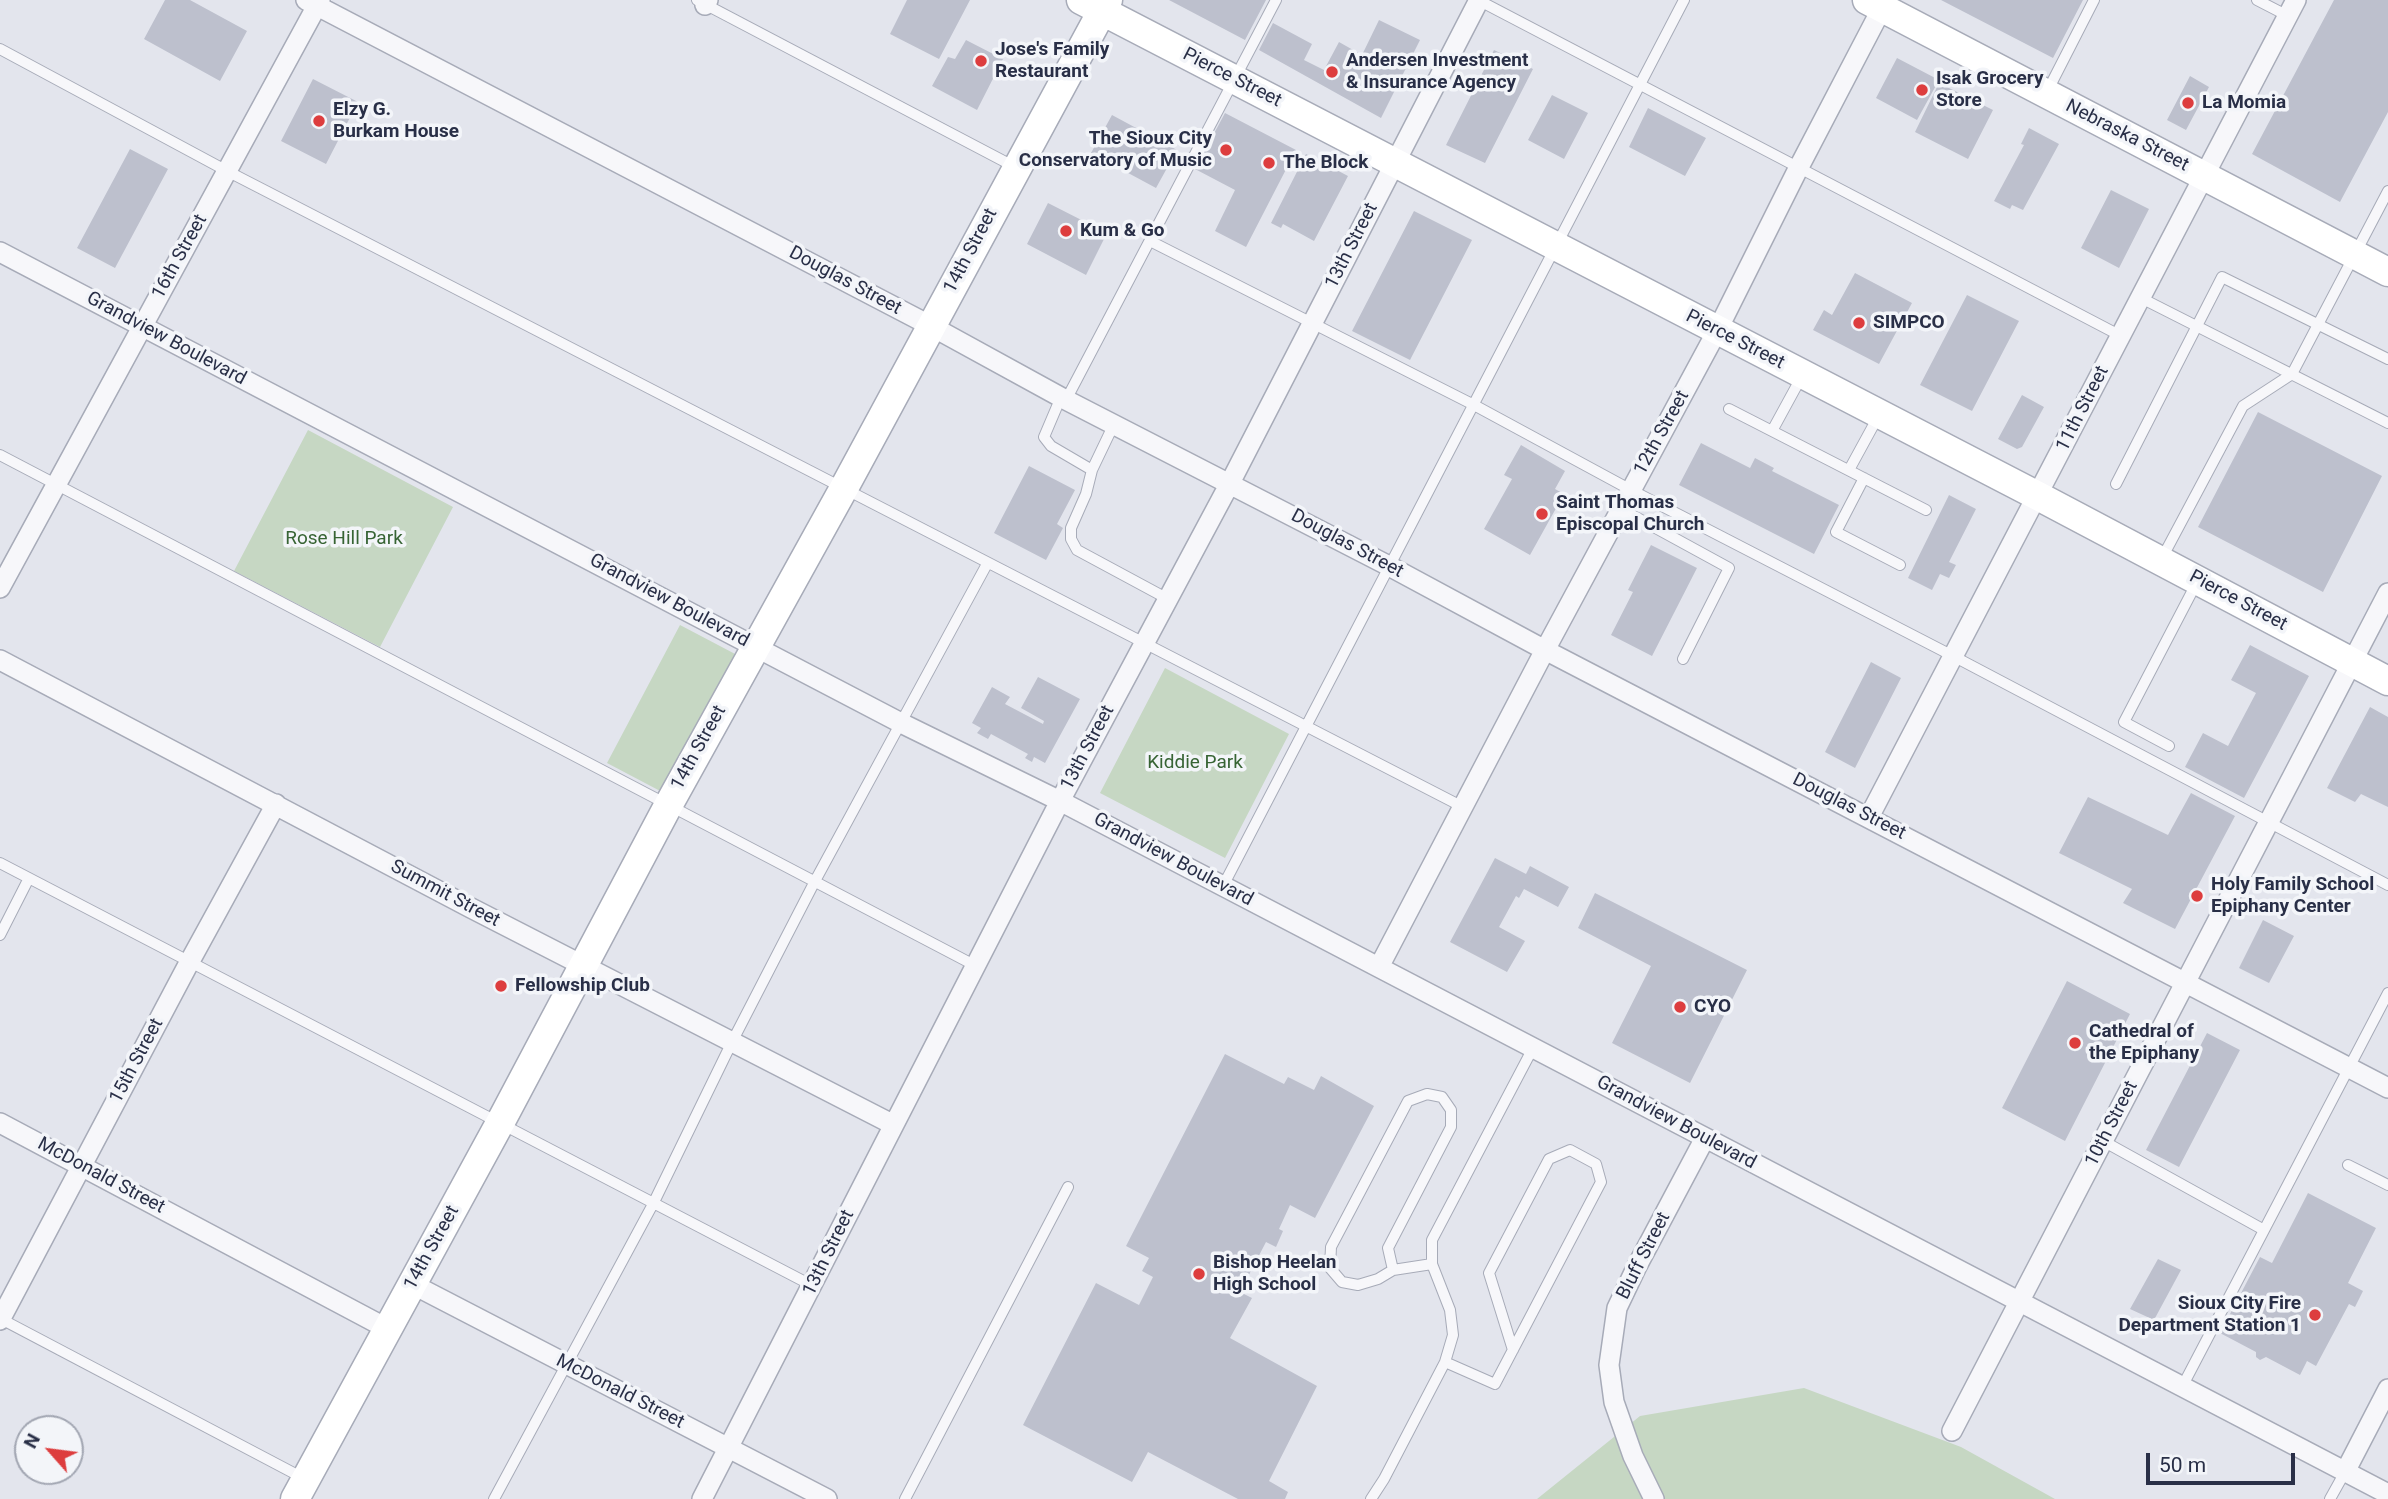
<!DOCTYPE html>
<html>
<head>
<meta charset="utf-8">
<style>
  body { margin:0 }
  #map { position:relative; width:2388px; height:1499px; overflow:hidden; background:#e3e5ed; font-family:Roboto,sans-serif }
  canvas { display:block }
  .north { position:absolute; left:14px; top:1415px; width:70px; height:70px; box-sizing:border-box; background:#f3f5f9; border:2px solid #a2a6b2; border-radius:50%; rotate:298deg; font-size:19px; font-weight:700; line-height:28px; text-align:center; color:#292f47 }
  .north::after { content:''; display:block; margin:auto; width:24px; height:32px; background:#dd3d3e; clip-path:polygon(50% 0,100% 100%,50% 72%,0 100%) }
  .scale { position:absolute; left:2146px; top:1453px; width:149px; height:32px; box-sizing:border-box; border:4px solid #292f47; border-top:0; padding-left:9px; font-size:21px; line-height:24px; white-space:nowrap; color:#292f47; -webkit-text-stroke:5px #f3f5f9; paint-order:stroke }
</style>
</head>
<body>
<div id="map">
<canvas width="2388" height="1499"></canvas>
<div class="north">N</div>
<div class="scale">50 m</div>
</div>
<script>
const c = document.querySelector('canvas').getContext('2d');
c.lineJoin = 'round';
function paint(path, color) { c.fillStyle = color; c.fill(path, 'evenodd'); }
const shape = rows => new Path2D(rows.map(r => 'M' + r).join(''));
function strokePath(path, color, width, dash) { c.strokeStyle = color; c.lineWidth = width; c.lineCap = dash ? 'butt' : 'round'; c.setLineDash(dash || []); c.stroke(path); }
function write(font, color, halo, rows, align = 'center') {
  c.font = font + ' Roboto,sans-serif'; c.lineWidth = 7; c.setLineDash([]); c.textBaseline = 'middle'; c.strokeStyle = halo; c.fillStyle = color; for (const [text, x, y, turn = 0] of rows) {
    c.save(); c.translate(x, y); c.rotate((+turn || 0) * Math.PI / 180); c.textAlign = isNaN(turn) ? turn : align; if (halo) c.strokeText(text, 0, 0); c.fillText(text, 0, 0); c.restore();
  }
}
paint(shape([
  [308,430,453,507,380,647,234,571],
  [680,625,737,655,664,793,607,763],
  [1165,668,1289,734,1225,858,1100,793],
  [1804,1388,1961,1447,2055,1499,1537,1499,1640,1416]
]), '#c6d7c3');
paint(shape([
  [165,0,190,0,247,31,220,81,144,39],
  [907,0,970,0,939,59,890,34],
  [1169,0,1266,0,1245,40],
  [1941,0,2083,0,2053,58],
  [2334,0,2388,0,2388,112,2340,202,2252,154],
  [1379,20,1420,40,1381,118,1259,50,1273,23,1312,44,1304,60,1324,70,1339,42,1362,55],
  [966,40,1003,59,977,110,932,86,948,57,955,59],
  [1494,50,1533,69,1485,163,1446,145],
  [1897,58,1939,80,1917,120,1876,98],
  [2190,76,2209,87,2186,130,2167,120],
  [313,79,358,102,326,164,281,141],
  [1939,83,1993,110,1968,159,1915,132],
  [1552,95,1588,113,1564,159,1528,140],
  [1648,108,1706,138,1685,176,1629,147],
  [1225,113,1296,150,1246,247,1215,231,1235,190,1195,169],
  [1112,115,1177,150,1156,188,1091,153],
  [2029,128,2059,144,2023,210,2012,205,2010,209,1994,201,2024,145,2021,144],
  [130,149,168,169,115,268,77,248],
  [1306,154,1348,176,1314,241,1283,224,1281,228,1271,223],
  [2111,190,2149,209,2119,268,2081,248],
  [1048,203,1107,233,1086,275,1027,244],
  [1414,211,1472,240,1410,360,1352,331],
  [1855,273,1912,303,1879,364,1813,330,1824,310,1832,315],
  [1967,295,2019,321,1972,411,1920,385],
  [2022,395,2044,407,2022,447,2017,449,1998,439],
  [2258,412,2382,476,2323,592,2198,527],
  [1701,443,1750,468,1755,458,1774,468,1772,471,1839,505,1814,554,1679,485],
  [1521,445,1565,471,1555,489,1564,494,1530,555,1484,529,1512,479,1504,475],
  [1029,466,1075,490,1057,524,1063,528,1046,560,994,533],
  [1949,495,1976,509,1949,562,1956,565,1949,578,1940,574,1932,590,1908,578],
  [1651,545,1697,568,1652,656,1611,635,1633,592,1628,590],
  [2250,645,2309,676,2244,798,2185,767,2203,733,2228,746,2256,693,2231,680],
  [1871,662,1901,678,1855,768,1825,752],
  [1038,677,1080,699,1045,763,1034,757,1032,762,1025,758,1028,754,991,734,988,739,977,733,981,728,972,723,992,687,1010,697,1005,704,1043,724,1044,721,1021,708],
  [2370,707,2388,717,2388,807,2361,794,2355,802,2327,788],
  [2191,793,2235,816,2175,929,2123,903,2132,889,2059,853,2088,797,2168,835],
  [1495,858,1526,874,1530,866,1569,887,1558,907,1524,889,1519,898,1516,896,1499,927,1525,941,1507,972,1450,942],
  [1595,893,1747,970,1690,1083,1612,1043,1651,966,1578,928],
  [2263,920,2294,936,2269,983,2239,968],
  [2067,981,2130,1014,2065,1141,2002,1108],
  [2207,1033,2240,1050,2179,1167,2146,1150],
  [1225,1054,1284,1084,1288,1077,1314,1090,1321,1076,1374,1106,1315,1218,1290,1205,1279,1229,1283,1231,1276,1247,1266,1242,1240,1292,1252,1298,1230,1338,1317,1386,1269,1481,1288,1492,1285,1499,1238,1499,1148,1452,1132,1482,1023,1425,1096,1283,1139,1305,1153,1277,1142,1271,1149,1258,1126,1246],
  [2308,1193,2376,1228,2348,1283,2363,1291,2355,1307,2349,1304,2316,1366,2307,1361,2300,1375,2266,1357,2260,1360,2256,1357,2256,1352,2220,1333,2260,1257,2272,1263],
  [2158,1259,2181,1270,2154,1320,2130,1309]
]), '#bdc0cd');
const service = shape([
  [697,0,1015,167],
  [1478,0,2121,336],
  [2257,0,2288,16],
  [0,49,227,171,1463,807],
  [2048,90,2094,0],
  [1150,241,1474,405,1631,490,1953,656,2388,885],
  [2141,298,2388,423],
  [1061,397,1044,437,1051,446,1092,470],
  [1066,400,1276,0],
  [1729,409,1772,431,1802,376],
  [1114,424,1092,470,1086,494,1071,528,1071,539,1077,550,1168,599],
  [1772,431,1926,510],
  [0,455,976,966],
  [1849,470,1879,415],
  [1864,478,1836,532,1900,565],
  [2116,484,2222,277,2388,359],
  [1621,509,1729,568,1683,659],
  [2161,560,2243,406,2292,374,2388,191],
  [2169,746,2124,722,2196,584],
  [0,863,813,1286],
  [1223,886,1684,0],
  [0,935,29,878],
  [2103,1141,2264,1230],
  [2348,1165,2388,1185],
  [1393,1270,1378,1279,1358,1285,1342,1282,1330,1268,1331,1247,1408,1101,1427,1094,1442,1097,1451,1110,1451,1127,1388,1248,1393,1270,1432,1264],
  [1,1319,305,1479],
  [1445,1362,1495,1384,1601,1182,1596,1164,1570,1150,1549,1159,1489,1273,1513,1350],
  [2182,1387,2388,993],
  [494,1499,653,1204,732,1042,815,881,987,564],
  [905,1499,1068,1187],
  [1371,1499,1384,1479,1445,1362,1453,1335,1450,1310,1432,1264,1432,1240,1533,1048],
  [2330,1499,2345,1472]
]);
const minor = shape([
  [306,0,931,326,1066,400,1389,566,1545,650,2388,1088],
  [705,5,708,0],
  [0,252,901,723,1060,801,2388,1494],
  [0,588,320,0],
  [0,660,471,908,892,1124],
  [1869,817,2296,0],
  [1379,967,1545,650,1717,331,1799,167,1882,8],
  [0,1123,388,1329],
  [412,1284,827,1499],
  [0,1320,190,961,276,804],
  [1952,1431,2388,593],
  [2345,1472,2388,1389],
  [702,1499,1060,801,1230,483,1479,0],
  [1654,1499,1633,1456,1614,1402,1609,1365,1617,1308,1637,1266,1705,1138]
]);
const secondary = shape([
  [1081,0,2038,496,2388,681],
  [1867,0,2388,272],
  [295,1499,500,1123,669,804,844,488,1108,0]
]);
strokePath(service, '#a7abb8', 12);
strokePath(minor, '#a7abb8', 22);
strokePath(secondary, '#a7abb8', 31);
strokePath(service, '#f7f7fa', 10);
strokePath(minor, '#f7f7fa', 19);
strokePath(secondary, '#fff', 28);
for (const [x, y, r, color] of [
  [981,61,7,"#dd3d3e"],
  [1332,72,7,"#dd3d3e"],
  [1922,90,7,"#dd3d3e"],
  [2188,103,7,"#dd3d3e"],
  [319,121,7,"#dd3d3e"],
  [1226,150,7,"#dd3d3e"],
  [1269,163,7,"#dd3d3e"],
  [1066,231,7,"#dd3d3e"],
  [1859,323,7,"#dd3d3e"],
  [1542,514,7,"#dd3d3e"],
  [2197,896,7,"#dd3d3e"],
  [501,986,7,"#dd3d3e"],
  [1680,1007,7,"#dd3d3e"],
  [2075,1043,7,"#dd3d3e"],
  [1199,1274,7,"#dd3d3e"],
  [2315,1315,7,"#dd3d3e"]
]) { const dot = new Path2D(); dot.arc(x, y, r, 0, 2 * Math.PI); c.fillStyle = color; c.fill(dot); strokePath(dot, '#f3f5f9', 2.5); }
write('bold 19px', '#292f47', '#f3f5f9', [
  ["Jose's Family",995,50],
  ["Restaurant",995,72],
  ["Andersen Investment",1346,61],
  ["& Insurance Agency",1346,83],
  ["Isak Grocery",1936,79],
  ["Store",1936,101],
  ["La Momia",2202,103],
  ["Elzy G.",333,110],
  ["Burkam House",333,132],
  ["The Sioux City",1212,139,"right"],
  ["Conservatory of Music",1212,161,"right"],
  ["The Block",1283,163],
  ["Kum & Go",1080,231],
  ["SIMPCO",1873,323],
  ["Saint Thomas",1556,503],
  ["Episcopal Church",1556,525],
  ["Holy Family School",2211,885],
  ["Epiphany Center",2211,907],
  ["Fellowship Club",515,986],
  ["CYO",1694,1007],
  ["Cathedral of",2089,1032],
  ["the Epiphany",2089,1054],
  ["Bishop Heelan",1213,1263],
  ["High School",1213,1285],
  ["Sioux City Fire",2301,1304,"right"],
  ["Department Station 1",2301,1326,"right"]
], 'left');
write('19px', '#292f47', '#f3f5f9', [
  ["Pierce Street",1232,78,27],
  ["Nebraska Street",2127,136,27],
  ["13th Street",1352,246,-63],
  ["14th Street",971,251,-62],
  ["16th Street",180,257,-61],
  ["Douglas Street",845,281,28],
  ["Grandview Boulevard",166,339,28],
  ["Pierce Street",1735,340,27],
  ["11th Street",2083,409,-63],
  ["12th Street",1662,433,-61],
  ["Douglas Street",1347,544,28],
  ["Grandview Boulevard",669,601,28],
  ["Pierce Street",2238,601,28],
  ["14th Street",699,748,-61],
  ["13th Street",1088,748,-62],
  ["Douglas Street",1849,807,27],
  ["Grandview Boulevard",1173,860,28],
  ["Summit Street",445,894,28],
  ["15th Street",137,1061,-62],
  ["Grandview Boulevard",1676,1123,28],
  ["10th Street",2112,1124,-63],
  ["McDonald Street",101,1176,28],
  ["14th Street",432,1248,-61],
  ["13th Street",829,1253,-64],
  ["Bluff Street",1644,1256,-63],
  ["McDonald Street",620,1392,27]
]);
write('19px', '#376434', '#f3f5f9', [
  ["Rose Hill Park",344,539],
  ["Kiddie Park",1195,763]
]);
</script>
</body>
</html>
